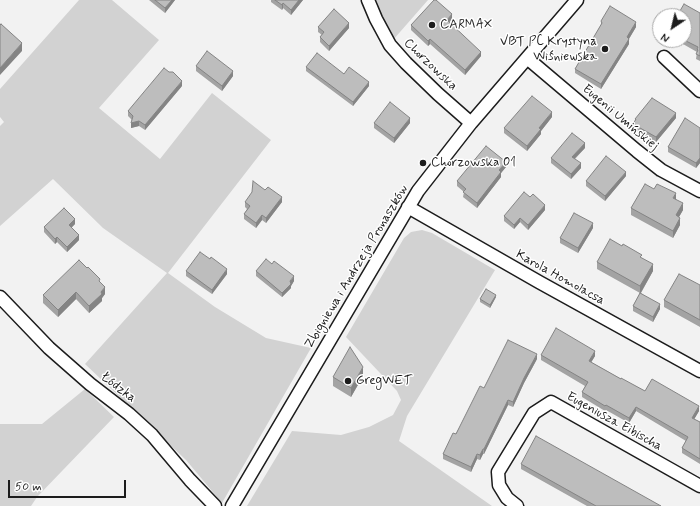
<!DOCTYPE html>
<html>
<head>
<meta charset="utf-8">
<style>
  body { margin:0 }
  #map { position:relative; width:700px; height:506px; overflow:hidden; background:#f2f2f2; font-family:Mynerve,sans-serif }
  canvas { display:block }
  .north { position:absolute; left:652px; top:8px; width:40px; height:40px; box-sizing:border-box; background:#fff; border:1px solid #a4a4a4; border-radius:50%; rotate:215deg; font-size:11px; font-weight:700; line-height:16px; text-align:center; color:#1c1c1c }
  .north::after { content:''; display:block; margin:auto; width:14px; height:18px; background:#1c1c1c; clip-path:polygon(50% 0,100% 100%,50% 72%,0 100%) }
  .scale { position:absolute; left:8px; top:480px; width:118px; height:18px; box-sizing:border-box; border:2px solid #1c1c1c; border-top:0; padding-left:5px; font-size:12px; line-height:14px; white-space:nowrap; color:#1c1c1c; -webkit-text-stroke:3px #fff; paint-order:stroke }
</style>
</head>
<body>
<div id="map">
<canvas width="700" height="506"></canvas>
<div class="north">N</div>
<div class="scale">50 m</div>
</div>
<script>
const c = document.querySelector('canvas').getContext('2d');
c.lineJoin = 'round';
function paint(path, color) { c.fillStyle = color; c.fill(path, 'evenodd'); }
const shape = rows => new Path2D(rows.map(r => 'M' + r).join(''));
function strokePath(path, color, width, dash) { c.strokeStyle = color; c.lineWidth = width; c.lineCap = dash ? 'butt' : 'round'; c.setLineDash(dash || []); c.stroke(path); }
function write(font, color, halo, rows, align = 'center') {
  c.font = font + ' Mynerve,sans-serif'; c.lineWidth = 3; c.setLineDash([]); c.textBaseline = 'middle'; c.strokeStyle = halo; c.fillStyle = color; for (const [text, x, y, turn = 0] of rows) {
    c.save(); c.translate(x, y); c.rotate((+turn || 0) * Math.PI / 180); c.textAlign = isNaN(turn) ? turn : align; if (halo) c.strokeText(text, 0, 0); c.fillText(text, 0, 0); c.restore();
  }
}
paint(shape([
  [79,0,112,0,159,40,99,108,160,159,212,93,271,140,168,273,215,307,266,338,311,348,222,503,186,460,85,364,167,273,103,228,53,179,0,226,0,126,4,122,0,117,0,89],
  [376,0,428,0,393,40,381,17],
  [422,230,432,233,495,270,407,416,399,441,492,506,247,506,292,431,341,435,369,427,393,415,401,400,397,391,346,337,404,238,411,232],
  [85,389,114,417,37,497,31,506,0,506,0,424,42,424]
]), '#d2d2d2');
const minor = shape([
  [368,0,376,19,390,45,406,63,438,94,471,123],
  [664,57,700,91],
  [527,58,637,151,661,170,700,191],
  [408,207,539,282,700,371],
  [0,297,49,348,90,384,129,414,152,435,190,480,215,506],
  [232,506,418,191,471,123,577,0],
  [517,506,507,498,499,485,498,472,534,413,551,402,700,486]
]);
strokePath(minor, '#1c1c1c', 15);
strokePath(minor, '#fff', 12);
paint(shape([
  [149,0,175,0,165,13],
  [271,0,303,0,291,15,283,8,282,10,271,2],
  [700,13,700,61,696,59,697,52,676,40,684,40,684,16],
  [452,19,449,23,481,56,465,75,430,44,428,46,411,30,411,25],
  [601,21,636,27,629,39,629,44,601,89,575,73,575,69,601,25],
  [318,27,349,28,329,51,320,42,320,37,322,35,318,32],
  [196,66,233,76,222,91,196,71],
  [306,67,344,74,369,86,353,106,306,71],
  [182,86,145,130,139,126,131,128,132,120,128,116,128,111],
  [552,117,541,131,541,134,527,151,504,133,504,128],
  [676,118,656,142,633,129,633,124,635,121,635,119],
  [374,123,410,123,394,143,374,128],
  [700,128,700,163,696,168,668,152,668,147],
  [585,148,575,159,581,168,571,179,551,163,551,158],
  [506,167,501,173,501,177,477,208,463,197,464,192,457,186,457,181],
  [626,176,605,201,586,186,586,181],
  [654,189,676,199,683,210,679,217,680,225,673,238,631,215,631,208],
  [245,202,282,202,266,223,262,220,256,228,244,219,244,214,247,209,245,207],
  [545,210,528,230,520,222,514,229,504,221,504,216],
  [75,224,71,228,79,240,67,252,57,242,55,244,44,232,44,227],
  [593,228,578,253,560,243,560,238],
  [642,258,653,271,641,293,660,309,653,322,633,311,633,306,640,293,597,269,597,262],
  [186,271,227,274,212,294,186,276],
  [256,271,294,281,291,286,291,288,282,297,256,276],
  [100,282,105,294,102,298,102,301,89,313,76,299,58,317,43,303,43,295],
  [700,285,700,327,664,307,664,300],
  [496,297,490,308,480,302,480,299],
  [541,355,595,356,591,362,621,379,645,391,699,411,694,419,700,422,700,464,682,453,682,448,686,441,636,411,629,423,606,410,605,411,582,397,582,392,585,386,541,360],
  [537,359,524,383,513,407,508,405,484,454,483,454,480,460,477,459,471,472,443,459,443,454,484,388],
  [363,376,351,397,333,386,333,377],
  [521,464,661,506,587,506,521,469]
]), '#a3a3a3');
paint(shape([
  [172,0,175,0,165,13,165,8],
  [299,0,303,0,291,15,291,10],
  [283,3,283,8,282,10,282,5],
  [452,14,452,19,447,25,447,20],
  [636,22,636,27,627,42,627,37],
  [349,23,349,28,329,51,329,46],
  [430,39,430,44,428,46,428,41],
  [629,39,629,44,601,89,601,84],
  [22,43,22,51,0,75,0,68],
  [481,52,481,56,465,75,465,70],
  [233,71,233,76,222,91,222,86],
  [182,81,182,86,145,130,145,125],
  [369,82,369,86,353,106,353,102],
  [552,112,552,117,541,131,541,134,527,151,527,146,539,128],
  [676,113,676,118,656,142,656,137],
  [410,118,410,123,394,143,394,138],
  [139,121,139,126,131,128,131,123],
  [585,143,585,148,572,161,572,157],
  [700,158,700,163,696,168,696,163],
  [506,162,506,167,501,173,501,177,477,208,477,203,499,170],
  [581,163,581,168,571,179,571,174],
  [626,172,626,176,605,201,605,196],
  [676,193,676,201,673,198],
  [282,197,282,202,266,223,266,218],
  [683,203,683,210,676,222,676,215],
  [545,205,545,210,528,230,528,225],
  [262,215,262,220,256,228,256,223],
  [520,218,520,222,514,229,514,225],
  [680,218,680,225,673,238,673,231],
  [75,219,75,224,69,230,69,225],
  [593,223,593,228,578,253,578,248],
  [79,235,79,240,67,252,67,247],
  [57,237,57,242,55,244,55,239],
  [653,264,653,271,640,294,640,286],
  [227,269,227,274,212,294,212,290],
  [294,276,294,281,291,286,291,288,282,297,282,293],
  [105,287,105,294,102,298,102,301,89,313,89,306,101,292],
  [76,292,76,299,58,317,58,310],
  [496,295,496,297,490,308,490,305],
  [660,304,660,309,653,322,653,317],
  [595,351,595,356,589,366,589,361],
  [537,354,537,359,524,383,513,407,513,402,524,378],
  [363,367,363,376,351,397,351,388],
  [508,400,508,405,484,454,484,449],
  [699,406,699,411,692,423,692,418],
  [636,407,636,411,629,423,629,418],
  [483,449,483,454,480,460,480,455],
  [477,454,477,459,471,472,471,467]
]), '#848484');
const building = shape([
  [155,0,172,0,165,8,155,0],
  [275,0,299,0,291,10,283,3,282,5,275,0],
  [434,0,436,0,452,14,447,20,481,52,465,70,430,39,428,41,411,25,434,0],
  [684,4,700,13,700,56,696,54,698,50,697,49,698,47,684,40,684,16,677,16,684,4],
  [610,6,636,22,627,37,629,39,601,84,575,69,602,23,601,21,610,6],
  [334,9,349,23,329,46,320,37,324,32,318,27,334,9],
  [1,24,22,43,0,68,0,25,1,24],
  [207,51,233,71,222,86,196,66,207,51],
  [317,53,344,74,349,67,369,82,353,102,306,67,317,53],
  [164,68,169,72,173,72,182,81,145,125,139,121,131,123,133,116,128,111,164,68],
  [532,96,552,112,539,128,541,129,527,146,504,128,532,96],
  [652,98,676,113,656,137,633,124,636,119,635,119,652,98],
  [390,102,410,118,394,138,374,123,390,102],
  [685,118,700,128,700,158,696,163,668,147,685,118],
  [572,133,585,143,572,157,581,163,571,174,551,158,572,133],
  [486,146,506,162,499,170,501,172,477,203,463,192,466,189,457,181,486,146],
  [606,156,626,172,605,196,586,181,606,156],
  [253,181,265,190,268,187,282,197,266,218,262,215,256,223,244,214,250,206,245,202,252,192,253,181],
  [645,184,654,189,657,184,676,193,673,198,683,203,676,215,680,218,673,231,631,208,645,184],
  [524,192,530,197,533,194,545,205,528,225,520,218,514,225,504,216,524,192],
  [64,208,75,219,69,225,79,235,67,247,57,237,55,239,44,227,64,208],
  [574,213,593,223,578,248,560,238,574,213],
  [610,239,622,246,623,244,642,255,640,257,653,264,640,286,597,262,610,239],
  [200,252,210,259,211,257,227,269,212,290,186,271,200,252],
  [266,259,272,264,274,261,294,276,290,281,291,284,282,293,256,271,266,259],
  [79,260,87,268,88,267,100,279,99,281,105,287,101,292,102,294,89,306,76,292,58,310,43,295,79,260],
  [679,274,700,285,700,320,664,300,679,274],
  [486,289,496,295,490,305,480,299,486,289],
  [640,293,660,304,653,317,633,306,640,293],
  [556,328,595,351,589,361,621,379,621,378,645,391,652,379,699,406,692,418,700,422,700,459,682,448,688,437,636,407,629,418,606,405,605,406,582,392,588,382,541,355,556,328],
  [508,340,537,354,524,378,513,402,508,400,484,449,483,449,480,455,477,454,471,467,443,454,453,433,456,434,480,386,484,388,508,340],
  [350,347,363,367,351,388,333,377,350,347],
  [536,436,661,506,596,506,521,464,536,436]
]);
paint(building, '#bdbdbd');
strokePath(building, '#848484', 1);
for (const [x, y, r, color] of [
  [432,25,4,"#1c1c1c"],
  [605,49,4,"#1c1c1c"],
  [423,163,4,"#1c1c1c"],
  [348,381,4,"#1c1c1c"]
]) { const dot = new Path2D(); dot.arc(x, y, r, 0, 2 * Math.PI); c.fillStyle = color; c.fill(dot); strokePath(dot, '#fff', 1.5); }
write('13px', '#1c1c1c', '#fff', [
  ["CARMAX",440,25],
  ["VBT PC Krystyna",597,42,"right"],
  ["Wiśniewska",597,57,"right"],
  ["Chorzowska 01",431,163],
  ["GregWET",356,381]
], 'left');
write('13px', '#1c1c1c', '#fff', [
  ["Chorzowska",430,65,44],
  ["Eugenii Umińskiej",620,118,40],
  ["Zbigniewa i Andrzeja Pronaszków",357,267,-59],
  ["Karola Homolacsa",560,278,29],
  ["Łódzka",118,388,37],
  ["Eugeniusza Eibischa",614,422,29]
]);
</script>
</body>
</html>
